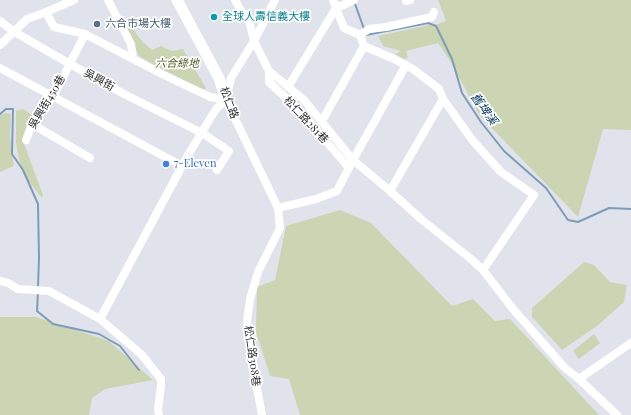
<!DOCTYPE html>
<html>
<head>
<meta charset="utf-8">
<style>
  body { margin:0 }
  canvas { display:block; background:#e1e3ec }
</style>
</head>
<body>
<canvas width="631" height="415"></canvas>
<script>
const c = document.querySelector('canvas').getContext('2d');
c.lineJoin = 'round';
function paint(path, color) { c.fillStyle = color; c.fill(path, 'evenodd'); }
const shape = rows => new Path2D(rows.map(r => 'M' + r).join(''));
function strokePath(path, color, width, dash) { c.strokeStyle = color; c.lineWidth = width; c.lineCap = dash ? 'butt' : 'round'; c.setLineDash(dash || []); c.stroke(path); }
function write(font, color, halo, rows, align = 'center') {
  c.font = font + ' "Playfair Display","Noto Sans TC",serif'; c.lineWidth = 3.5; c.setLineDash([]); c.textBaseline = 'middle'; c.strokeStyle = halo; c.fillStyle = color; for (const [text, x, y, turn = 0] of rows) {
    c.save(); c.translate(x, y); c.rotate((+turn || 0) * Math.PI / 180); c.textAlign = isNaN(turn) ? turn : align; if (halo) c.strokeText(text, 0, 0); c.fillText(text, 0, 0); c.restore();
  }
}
paint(shape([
  [438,0,631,0,631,130,603,129,578,217,480,116,449,59,438,43,406,51,408,58,404,59,395,54,401,51,383,46,378,36,429,25,433,26,446,21],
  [126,27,133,27,137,35,143,42,152,50,161,46,172,51,183,49,206,88,201,92,139,56],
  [23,109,34,116,23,141,43,195,42,197,41,197,24,175,20,164,16,143,16,111],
  [6,113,11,114,10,137,14,166,0,172,0,115],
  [340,210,371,223,452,306,473,299,495,321,510,319,599,415,300,415,289,379,270,376,256,332,257,287,275,280,286,226],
  [584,262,594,265,610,282,627,285,624,302,597,326,562,350,532,317,532,308],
  [0,317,36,317,109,341,153,380,105,389,92,398,89,415,0,415],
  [594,334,600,343,579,359,573,351]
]), '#ccd5b3');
strokePath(shape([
  [354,1,364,29],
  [366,35,428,23,436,26,452,59,462,93,481,122,504,151,546,188,568,220,578,222,609,208,631,209],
  [0,114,6,109,13,109,12,154,23,170,38,204,39,258,38,287],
  [38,292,37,311,53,324,99,334,120,346,139,370]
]), '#7d9cb8', 2);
strokePath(shape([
  [108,0,131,44,133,59],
  [235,0,241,11,249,20,254,41,269,71,304,100,353,160,390,191,421,219,471,259,483,270,513,309,564,367,579,379,617,415],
  [333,0,344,28,360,35,364,46,394,59,413,69,439,89,443,99,473,141,501,172,534,195,483,270],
  [406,1,410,0],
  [46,12,54,27,85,34,162,74,210,97,226,100],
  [0,21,13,31,70,64,124,94,202,133,229,151,217,170],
  [360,35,369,29,386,27,432,17,434,12],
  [0,45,27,19,46,12,74,0],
  [0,68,182,166],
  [269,71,269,82,302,113,349,168],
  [288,87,336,8,354,0],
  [226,100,278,208,280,228,258,272,250,299,247,321,256,383,262,415],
  [322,121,364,46],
  [32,124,90,158],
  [26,140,32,124,53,97,85,34],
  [390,191,443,99],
  [278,208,316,199,337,191,353,160,406,65],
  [0,281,8,283,18,289,49,291,100,319,141,354,161,379,161,386,158,409,159,415],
  [100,319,188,155,216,109,226,100,231,78,254,41,275,0],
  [579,379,631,343]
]), '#fff', 8);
strokePath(shape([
  [177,0,219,78,226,100]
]), '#fff', 11);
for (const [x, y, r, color] of [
  [214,17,4,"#0f9aa8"],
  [97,24,4,"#5c6f8a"],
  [166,164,4,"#3f7fe0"]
]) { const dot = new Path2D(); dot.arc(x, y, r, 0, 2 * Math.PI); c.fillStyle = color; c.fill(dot); strokePath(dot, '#fff', 1.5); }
write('11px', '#0d838f', '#fff', [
  ["全球人壽信義大樓",222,17]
], 'left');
write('11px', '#4e5e75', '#fff', [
  ["六合市場大樓",105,24]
], 'left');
write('italic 11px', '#525e24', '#fff', [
  ["六合綠地",177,64]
]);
write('11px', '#292a2d', '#fff', [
  ["吳興街",99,80,29],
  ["吳興街450巷",47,102,-59],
  ["松仁路",229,103,69],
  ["松仁路281巷",306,120,47],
  ["松仁路308巷",252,356,82]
]);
write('11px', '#366cbe', '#fff', [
  ["7-Eleven",174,164]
], 'left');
write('italic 12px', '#073b61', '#fff', [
  ["舊埤溪",484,109,55]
]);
</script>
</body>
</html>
